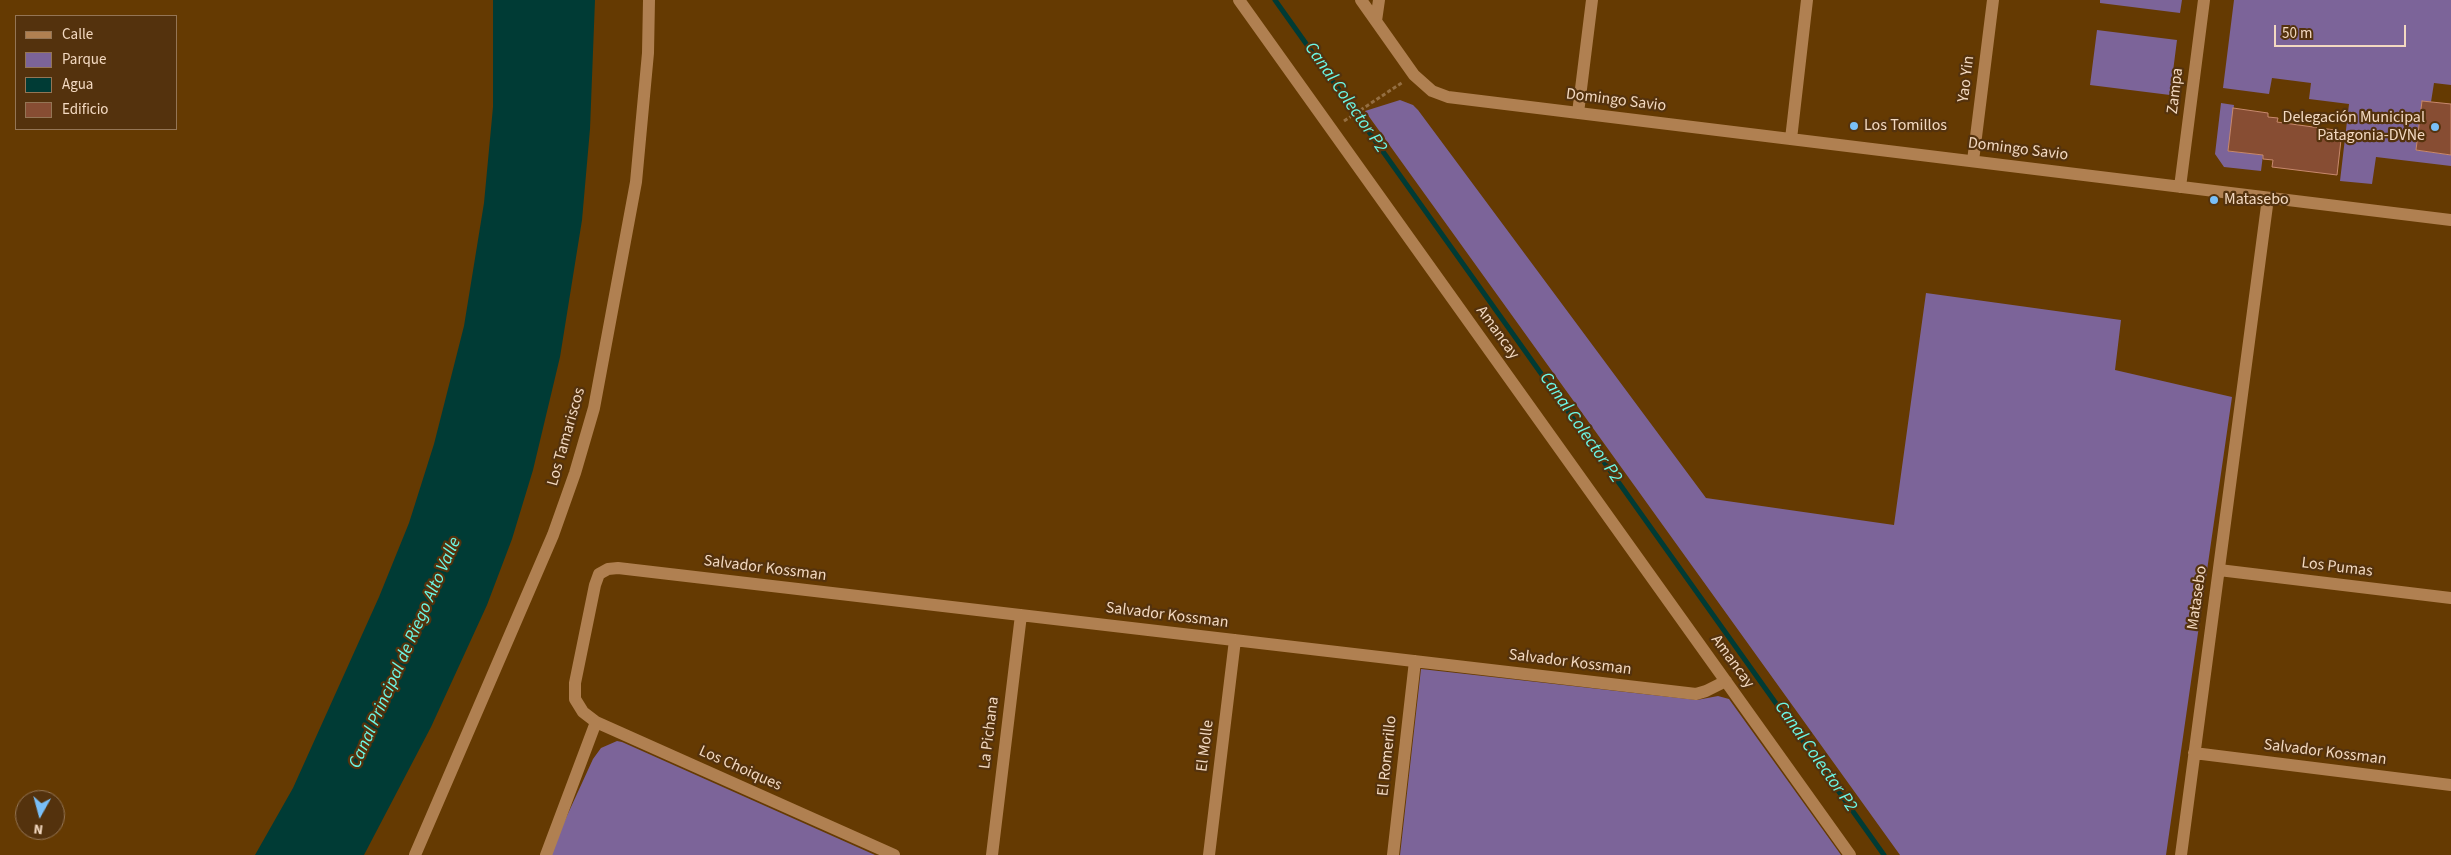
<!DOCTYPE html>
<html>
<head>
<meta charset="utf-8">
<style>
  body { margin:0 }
  #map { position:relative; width:2451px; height:855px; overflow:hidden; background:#653a02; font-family:"Source Sans 3",sans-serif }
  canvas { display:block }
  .legend { position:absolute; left:15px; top:15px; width:162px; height:115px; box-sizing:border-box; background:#54320d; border:1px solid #947555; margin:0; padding:6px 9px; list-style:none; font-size:15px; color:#f3d9c1 }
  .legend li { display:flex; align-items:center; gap:10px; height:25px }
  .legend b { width:25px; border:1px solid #947555 }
  .north { position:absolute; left:15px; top:790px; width:50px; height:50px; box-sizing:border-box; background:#54320d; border:1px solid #947555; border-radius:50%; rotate:187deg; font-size:14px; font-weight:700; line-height:20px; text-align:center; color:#f3d9c1 }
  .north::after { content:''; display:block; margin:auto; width:18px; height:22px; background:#79bff8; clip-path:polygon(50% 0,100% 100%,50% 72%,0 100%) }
  .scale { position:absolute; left:2274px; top:25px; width:132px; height:22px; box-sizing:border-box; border:2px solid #f3d9c1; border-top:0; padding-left:6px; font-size:15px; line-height:18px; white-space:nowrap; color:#f3d9c1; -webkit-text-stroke:4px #54320d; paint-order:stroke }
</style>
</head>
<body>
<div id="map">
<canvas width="2451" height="855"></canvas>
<ul class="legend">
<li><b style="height:6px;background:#b08051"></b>Calle</li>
<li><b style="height:14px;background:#7c6499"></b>Parque</li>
<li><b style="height:14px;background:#003b35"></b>Agua</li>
<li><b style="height:14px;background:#874d33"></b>Edificio</li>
</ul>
<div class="north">N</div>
<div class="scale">50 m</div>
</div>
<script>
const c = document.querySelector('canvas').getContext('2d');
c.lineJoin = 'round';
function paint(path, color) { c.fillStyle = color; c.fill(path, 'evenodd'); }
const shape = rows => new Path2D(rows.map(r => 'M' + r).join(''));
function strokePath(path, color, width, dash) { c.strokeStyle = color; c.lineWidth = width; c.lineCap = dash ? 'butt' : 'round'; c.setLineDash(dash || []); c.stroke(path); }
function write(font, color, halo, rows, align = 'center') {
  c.font = font + ' "Source Sans 3",sans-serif'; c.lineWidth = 4.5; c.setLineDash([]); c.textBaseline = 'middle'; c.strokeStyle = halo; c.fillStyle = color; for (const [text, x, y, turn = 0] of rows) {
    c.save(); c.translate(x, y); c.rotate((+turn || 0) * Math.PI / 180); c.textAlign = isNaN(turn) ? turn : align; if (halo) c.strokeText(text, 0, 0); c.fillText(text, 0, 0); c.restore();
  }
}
paint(shape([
  [2100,0,2182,0,2180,13,2100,3],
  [2234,0,2451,0,2451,85,2434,83,2431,102,2422,101,2416,150,2451,155,2451,166,2376,157,2372,184,2340,181,2349,104,2309,99,2311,83,2272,78,2269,94,2223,88],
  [2097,30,2177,40,2170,95,2090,85],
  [1400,100,1413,105,1418,110,1706,498,1894,525,1926,293,2121,320,2115,370,2232,397,2166,855,1900,855,1365,111],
  [2221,103,2234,105,2228,151,2263,155,2261,171,2224,167,2215,154],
  [1421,669,1697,700,1718,696,1729,699,1841,855,1400,855],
  [617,741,622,742,875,855,549,855,593,759,601,748]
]), '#7c6499');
paint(shape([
  [493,0,595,0,590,129,582,220,560,357,533,470,512,539,487,605,431,727,364,855,255,855,293,788,379,597,409,523,434,444,464,326,484,203,493,107]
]), '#003b35');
strokePath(shape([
  [1275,0,1884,855]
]), '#003b35', 5);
const building = shape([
  [2422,101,2451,104,2451,155,2416,150,2422,101],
  [2233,108,2268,113,2268,117,2278,118,2277,122,2342,131,2337,175,2272,167,2273,160,2263,159,2263,155,2228,151,2233,108]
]);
paint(building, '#874d33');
strokePath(building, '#c8896d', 1);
strokePath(shape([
  [1344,121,1403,82]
]), '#946e41', 3, [4, 2.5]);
strokePath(shape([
  [1239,0,1850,855],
  [1361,0,1414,75,1432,91,1448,97,2451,220],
  [1376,21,1379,0],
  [1578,113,1592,0],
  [1791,139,1807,0],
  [1973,161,1993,0],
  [2180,187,2204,0],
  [2219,570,2451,598],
  [2194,753,2451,785],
  [415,855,553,535,575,473,594,408,636,182,648,53,649,0],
  [546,855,596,722],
  [894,855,596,722,583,712,575,699,575,683,595,585,599,574,608,569,618,568,1696,694,1706,691,1726,681],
  [992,855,1021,615],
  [1209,855,1235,640],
  [1393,855,1415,661],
  [2181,855,2268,198]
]), '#b08051', 12);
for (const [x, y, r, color] of [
  [1854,126,5,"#79bff8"],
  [2435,127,5,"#79bff8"],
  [2214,200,5,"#79bff8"]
]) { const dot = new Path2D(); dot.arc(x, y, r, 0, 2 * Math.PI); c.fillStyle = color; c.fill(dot); strokePath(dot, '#54320d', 2); }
write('16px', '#f3d9c1', '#54320d', [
  ["Yao Yin",1967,79,-83],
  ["Zampa",2176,91,-83],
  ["Domingo Savio",1616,101,7],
  ["Domingo Savio",2018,150,7],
  ["Amancay",1497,333,54],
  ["Los Tamariscos",567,437,-74],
  ["Los Pumas",2337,568,7],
  ["Salvador Kossman",765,569,7],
  ["Matasebo",2198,598,-82],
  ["Salvador Kossman",1167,616,7],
  ["Amancay",1732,662,54],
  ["Salvador Kossman",1570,663,7],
  ["La Pichana",990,733,-83],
  ["El Molle",1206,746,-83],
  ["Salvador Kossman",2325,753,7],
  ["El Romerillo",1388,756,-84],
  ["Los Choiques",740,769,24]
]);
write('16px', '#f3d9c1', '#54320d', [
  ["Delegación Municipal",2425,118,"right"],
  ["Patagonia-DVNe",2425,136,"right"],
  ["Los Tomillos",1864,126],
  ["Matasebo",2224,200]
], 'left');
write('italic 18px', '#6cf8e7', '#54320d', [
  ["Canal Colector P2",1345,98,55],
  ["Canal Colector P2",1580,428,55],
  ["Canal Principal de Riego Alto Valle",406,653,-66],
  ["Canal Colector P2",1815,757,55]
]);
</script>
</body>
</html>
